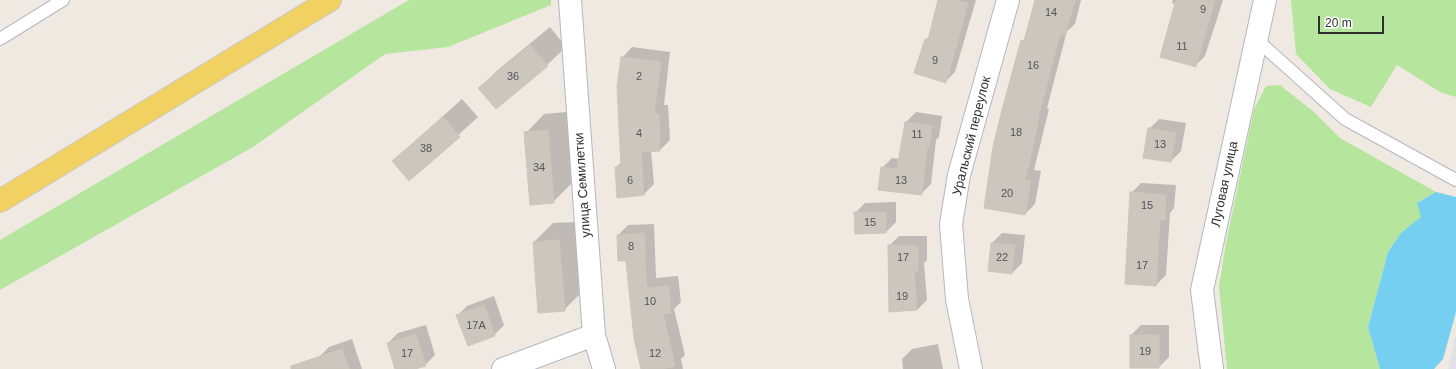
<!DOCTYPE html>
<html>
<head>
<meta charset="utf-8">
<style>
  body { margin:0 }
  #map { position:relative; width:1456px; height:369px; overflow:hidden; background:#efe9e1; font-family:Helvetica,sans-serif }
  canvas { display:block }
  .scale { position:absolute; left:1318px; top:16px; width:66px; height:18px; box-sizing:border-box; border:2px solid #2e2e2e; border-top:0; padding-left:5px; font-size:12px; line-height:14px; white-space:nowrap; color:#2e2e2e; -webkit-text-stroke:3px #fff; paint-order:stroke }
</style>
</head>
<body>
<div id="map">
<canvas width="1456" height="369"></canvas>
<div class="scale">20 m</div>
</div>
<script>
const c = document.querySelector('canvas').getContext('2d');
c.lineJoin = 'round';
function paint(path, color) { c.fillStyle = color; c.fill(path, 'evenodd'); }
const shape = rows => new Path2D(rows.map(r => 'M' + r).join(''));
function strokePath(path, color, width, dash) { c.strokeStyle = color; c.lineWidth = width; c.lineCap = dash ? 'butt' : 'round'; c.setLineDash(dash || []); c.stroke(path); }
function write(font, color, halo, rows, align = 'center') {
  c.font = font + ' Helvetica,sans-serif'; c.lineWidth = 4; c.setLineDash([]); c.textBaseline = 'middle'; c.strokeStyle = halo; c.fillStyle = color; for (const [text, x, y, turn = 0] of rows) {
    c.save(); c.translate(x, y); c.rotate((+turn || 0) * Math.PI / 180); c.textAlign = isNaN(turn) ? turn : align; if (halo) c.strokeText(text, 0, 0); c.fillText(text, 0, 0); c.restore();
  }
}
paint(shape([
  [1456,335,1456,369,1448,369]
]), '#e3e1e8');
paint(shape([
  [409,0,551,0,551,5,448,47,385,54,253,147,0,290,0,240],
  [1291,0,1456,0,1456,97,1440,92,1397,65,1371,107,1330,89,1296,54],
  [1280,85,1314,112,1340,138,1436,192,1417,203,1422,217,1401,233,1388,252,1368,327,1380,369,1227,369,1219,286,1226,243,1254,109,1266,86]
]), '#b6e59e');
paint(shape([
  [1436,192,1456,197,1456,312,1443,359,1434,369,1380,369,1368,327,1388,252,1401,233,1421,217,1417,203]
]), '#75cff0');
paint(shape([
  [939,0,976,0,955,72,945,82,926,40,929,36],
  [1036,0,1081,0,1075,24,1067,31,1047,108,1049,109,1034,170,1041,171,1035,204,1025,214,1022,41,1026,37],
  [1173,0,1223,0,1205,56,1195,66,1176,4,1172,3],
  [550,27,566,47,547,65,479,88,498,70],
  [632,47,670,52,664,105,668,105,670,140,660,150,651,150,654,184,644,194,616,167,622,162,622,58],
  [462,99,478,117,409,180,393,161],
  [567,112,572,183,553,202,526,133,544,114],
  [916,112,942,116,939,137,936,140,931,184,921,194,882,168,892,158,900,159,906,122],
  [1159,119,1186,123,1181,151,1171,161,1149,129],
  [1141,183,1176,185,1174,208,1170,213,1166,275,1156,285,1131,193],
  [896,202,896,222,886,232,855,213,865,203],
  [577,222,583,291,564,310,539,312,534,242,553,223],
  [654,224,656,278,678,276,681,302,674,309,685,355,681,359,683,369,641,369,627,260,618,235,628,225],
  [1002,233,1025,235,1022,263,1012,273,990,270,992,243],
  [899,236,927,236,927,260,924,263,927,300,917,310,889,246],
  [494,296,504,325,494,335,457,316,467,306],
  [426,325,435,355,425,365,411,369,396,369,388,343,398,333],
  [1141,325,1169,325,1169,357,1159,367,1131,335],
  [352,339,362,369,312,369,319,357,329,347],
  [938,344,943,369,903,369,902,359,912,349]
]), '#0003');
const building = shape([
  [938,0,955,0,968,3,946,83,914,73,925,39,928,40,938,0],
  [1035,0,1075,0,1065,35,1060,34,1038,118,1039,119,1025,180,1031,181,1025,215,984,208,993,147,1002,110,1021,40,1024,41,1035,0],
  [1176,0,1215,0,1196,67,1160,57,1176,0],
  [530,45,548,66,496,109,478,88,530,45],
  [621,57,661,62,654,114,659,114,660,151,641,152,644,195,617,198,615,167,621,166,617,86,621,57],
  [443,117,460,137,409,181,392,161,443,117],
  [905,122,932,126,929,148,927,148,922,195,878,190,881,167,897,169,905,122],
  [1148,128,1176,133,1171,162,1143,158,1148,128],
  [548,130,554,203,530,205,524,132,548,130],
  [1130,192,1166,195,1165,220,1160,219,1156,286,1125,284,1130,192],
  [854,212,886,212,886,233,855,234,854,212],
  [644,233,647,288,669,286,671,313,663,314,675,366,661,369,641,369,634,338,626,261,618,261,617,235,644,233],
  [559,240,565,311,538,313,533,242,559,240],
  [991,243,1015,245,1012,274,988,271,991,243],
  [888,245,918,246,918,271,914,271,917,310,889,312,888,245],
  [484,305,495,336,468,346,456,315,484,305],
  [416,334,426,366,415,369,395,369,387,343,416,334],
  [1130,335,1159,335,1159,368,1130,368,1130,335],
  [342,349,349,369,291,369,291,366,342,349]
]);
paint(building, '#cbc7bf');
strokePath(building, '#cbc5ba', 1);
const service = shape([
  [0,39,63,0],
  [1257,40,1345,119,1456,180]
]);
const minor = shape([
  [570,0,594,335,604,369],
  [503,369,594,335],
  [971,369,957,299,951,224,959,175,1008,0],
  [1212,369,1202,290,1265,0]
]);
const primary = shape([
  [0,201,330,0]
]);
strokePath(service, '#b4b7c1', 14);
strokePath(minor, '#b4b7c1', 24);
strokePath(primary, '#c9c9c9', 24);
strokePath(service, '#fff', 12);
strokePath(minor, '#fff', 22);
strokePath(primary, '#f2d163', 22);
write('11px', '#555452', null, [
  ["9",1203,10],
  ["14",1051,13],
  ["11",1182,47],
  ["9",935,61],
  ["16",1033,66],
  ["36",513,77],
  ["2",639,77],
  ["18",1016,133],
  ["4",639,134],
  ["11",917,135],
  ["13",1160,145],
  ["38",426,149],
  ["34",539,168],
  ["6",630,181],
  ["13",901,181],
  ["20",1007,194],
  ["15",1147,206],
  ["15",870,223],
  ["8",631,247],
  ["17",903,258],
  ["22",1002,258],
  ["17",1142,266],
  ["19",902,297],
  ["10",650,302],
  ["17А",476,326],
  ["19",1145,352],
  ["17",407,354],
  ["12",655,354]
]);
write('13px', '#2e2e2e', '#fff', [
  ["Уральский переулок",972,136,-76],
  ["Луговая улица",1225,184,-78],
  ["улица Семилетки",583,185,-94]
]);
</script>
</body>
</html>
